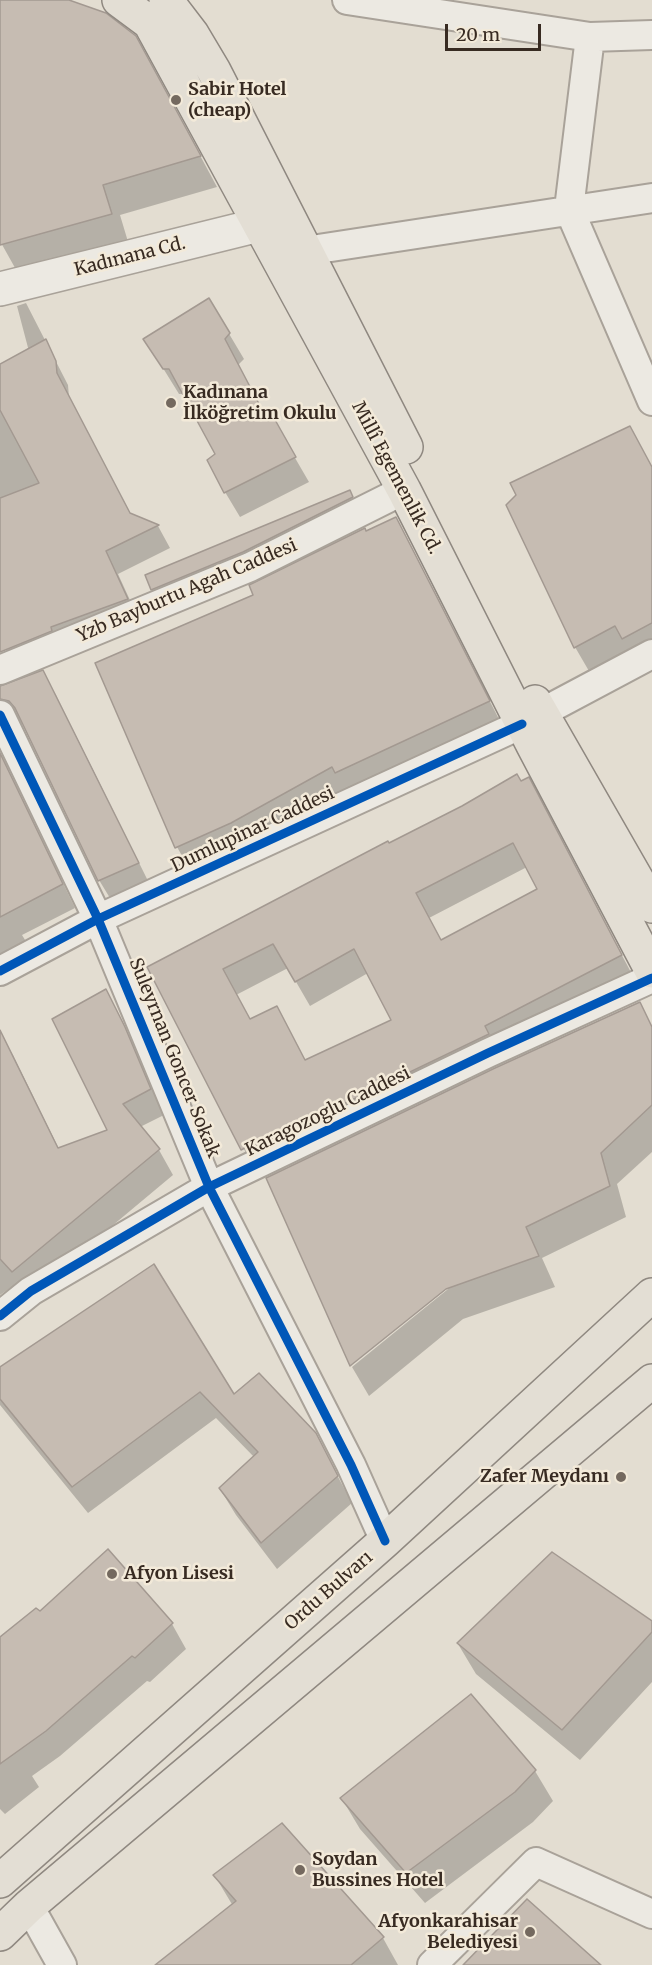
<!DOCTYPE html>
<html>
<head>
<meta charset="utf-8">
<style>
  body { margin:0 }
  #map { position:relative; width:652px; height:1965px; overflow:hidden; background:#e3ddd1; font-family:Merriweather,serif }
  canvas { display:block }
  .scale { position:absolute; left:445px; top:24px; width:96px; height:27px; box-sizing:border-box; border:3px solid #382b22; border-top:0; padding-left:8px; font-size:18px; line-height:21px; white-space:nowrap; color:#382b22; -webkit-text-stroke:4px #f3ead9; paint-order:stroke }
</style>
</head>
<body>
<div id="map">
<canvas width="652" height="1965"></canvas>
<div class="scale">20 m</div>
</div>
<script>
const c = document.querySelector('canvas').getContext('2d');
c.lineJoin = 'round';
function paint(path, color) { c.fillStyle = color; c.fill(path, 'evenodd'); }
const shape = rows => new Path2D(rows.map(r => 'M' + r).join(''));
function strokePath(path, color, width, dash) { c.strokeStyle = color; c.lineWidth = width; c.lineCap = dash ? 'butt' : 'round'; c.setLineDash(dash || []); c.stroke(path); }
function write(font, color, halo, rows, align = 'center') {
  c.font = font + ' Merriweather,serif'; c.lineWidth = 5; c.setLineDash([]); c.textBaseline = 'middle'; c.strokeStyle = halo; c.fillStyle = color; for (const [text, x, y, turn = 0] of rows) {
    c.save(); c.translate(x, y); c.rotate((+turn || 0) * Math.PI / 180); c.textAlign = isNaN(turn) ? turn : align; if (halo) c.strokeText(text, 0, 0); c.fillText(text, 0, 0); c.restore();
  }
}
paint(shape([
  [0,0,62,0,153,68,217,187,120,215,129,245,19,275,0,241],
  [209,300,244,359,238,365,268,422,273,420,309,482,240,517,225,492,217,455,184,394,179,394,145,339],
  [26,303,68,385,69,397,131,515,158,526,170,548,118,574,140,622,20,671,7,649,0,631,0,381,36,378,17,306],
  [652,468,652,663,593,678,575,647,508,506],
  [349,491,359,509,162,607,152,589],
  [366,533,411,547,504,729,193,875,177,847,255,596],
  [43,672,56,695,151,887,113,903,99,880,25,725,16,722,0,729,0,687],
  [0,752,75,908,22,935,30,948,0,963],
  [521,783,542,804,635,980,257,1174,149,968,389,845],
  [527,867,539,890,442,942,429,918],
  [288,968,310,1006,368,973,393,1021,306,1061,250,1021,236,995],
  [106,991,139,1054,164,1115,140,1127,159,1150,173,1175,27,1297,16,1284,0,1295,0,1033,13,1055,59,1149,109,1131],
  [639,1004,652,1026,652,1152,617,1184,626,1217,542,1258,555,1287,463,1319,369,1396,352,1367,453,1285,451,1283,352,1363,352,1366,268,1179],
  [153,1266,233,1396,315,1434,352,1503,277,1569,236,1515,220,1489,254,1457,216,1418,88,1513,0,1405,0,1369],
  [107,1551,172,1624,186,1649,150,1682,147,1681,60,1756,32,1776,39,1787,5,1814,0,1809,0,1639,40,1613],
  [652,1623,652,1682,580,1760,476,1674,458,1644],
  [535,1771,553,1801,533,1822,425,1903,360,1829,342,1799],
  [215,1876,383,1938,398,1965,157,1965,233,1906]
]), '#0003');
const building = shape([
  [0,0,69,0,106,13,136,36,201,156,103,185,112,214,0,245,0,0],
  [209,298,230,333,225,339,268,421,274,418,296,457,224,493,207,460,215,454,169,369,163,369,143,339,209,298],
  [46,339,56,361,57,373,130,513,159,525,106,551,128,599,51,627,52,631,0,652,0,498,39,483,0,410,0,364,46,339],
  [630,426,652,467,652,623,622,639,615,626,574,648,506,505,516,495,510,483,630,426],
  [350,490,353,497,243,552,151,590,145,575,350,490],
  [396,517,490,701,335,773,332,767,231,823,175,848,95,663,253,595,249,585,365,528,366,531,396,517],
  [43,670,139,863,98,881,15,708,9,701,0,699,0,686,43,670],
  [0,753,63,884,0,917,0,753],
  [517,774,521,781,529,777,622,955,485,1026,489,1034,252,1148,251,1145,241,1150,147,967,388,841,389,843,462,806,517,774],
  [513,843,537,889,441,940,416,893,513,843],
  [273,944,295,982,354,949,391,1020,305,1060,277,1006,250,1019,223,969,273,944],
  [106,989,125,1027,151,1089,123,1104,160,1149,12,1272,0,1259,0,1030,58,1148,107,1130,52,1019,106,989],
  [640,1002,652,1027,652,1105,601,1153,610,1186,526,1227,539,1256,446,1289,350,1366,266,1178,495,1068,640,1002],
  [154,1264,234,1394,259,1373,316,1433,338,1476,261,1543,219,1488,258,1452,200,1392,72,1487,0,1399,0,1367,154,1264],
  [108,1549,173,1623,135,1658,132,1656,46,1731,0,1764,0,1637,36,1608,40,1611,108,1549],
  [552,1552,652,1621,652,1632,562,1730,457,1643,552,1552],
  [471,1694,536,1770,515,1792,406,1873,340,1798,471,1694],
  [282,1823,384,1937,351,1965,155,1965,236,1901,213,1875,282,1823],
  [527,1899,601,1965,463,1965,527,1899]
]);
paint(building, '#c6bcb2');
strokePath(building, '#a39991', 1.5);
const minor = shape([
  [347,0,590,37,652,35],
  [590,37,569,209,652,401],
  [305,251,652,198],
  [0,670,250,567,404,490],
  [541,713,652,654],
  [0,715,98,919,209,1187,351,1465,385,1541],
  [0,971,98,919,522,724],
  [0,1316,31,1291,209,1187,488,1053,652,978],
  [29,1906,62,1965],
  [432,1965,536,1862,652,1914]
]);
const tertiary = shape([
  [0,289,259,225]
]);
const primary = shape([
  [119,0,150,23,404,490,533,745,652,971],
  [166,0,192,34,214,71,406,447],
  [535,702,652,906],
  [0,1881,385,1541,652,1295],
  [0,1934,29,1906,652,1381]
]);
strokePath(minor, '#a9a299', 32);
strokePath(tertiary, '#a9a299', 36);
strokePath(primary, '#8f8880', 36);
strokePath(minor, '#ece9e2', 28);
strokePath(tertiary, '#ece9e2', 33);
strokePath(primary, '#e3ded4', 33);
strokePath(shape([
  [0,715,98,919,209,1187,351,1465,385,1541],
  [0,971,98,919,522,724],
  [0,1316,31,1291,209,1187,488,1053,652,978]
]), '#0057b8', 9);
for (const [x, y, r, color] of [
  [176,100,6,"#74695f"],
  [171,403,6,"#74695f"],
  [621,1477,6,"#74695f"],
  [112,1574,6,"#74695f"],
  [300,1870,6,"#74695f"],
  [530,1932,6,"#74695f"]
]) { const dot = new Path2D(); dot.arc(x, y, r, 0, 2 * Math.PI); c.fillStyle = color; c.fill(dot); strokePath(dot, '#f3ead9', 2); }
write('bold 18px', '#382b22', '#f3ead9', [
  ["Sabir Hotel",188,90],
  ["(cheap)",188,111],
  ["Kadınana",183,393],
  ["İlköğretim Okulu",183,414],
  ["Zafer Meydanı",609,1477,"right"],
  ["Afyon Lisesi",124,1574],
  ["Soydan",312,1860],
  ["Bussines Hotel",312,1881],
  ["Afyonkarahisar",518,1922,"right"],
  ["Belediyesi",518,1943,"right"]
], 'left');
write('18px', '#382b22', '#f3ead9', [
  ["Kadınana Cd.",130,257,-14],
  ["Millî Egemenlik Cd.",396,478,62],
  ["Yzb Bayburtu Agah Caddesi",187,591,-23],
  ["Dumlupinar Caddesi",253,830,-25],
  ["Suleyrnan Goncer Sokak",174,1058,68],
  ["Karagozoglu Caddesi",328,1112,-26],
  ["Ordu Bulvarı",329,1591,-41]
]);
</script>
</body>
</html>
